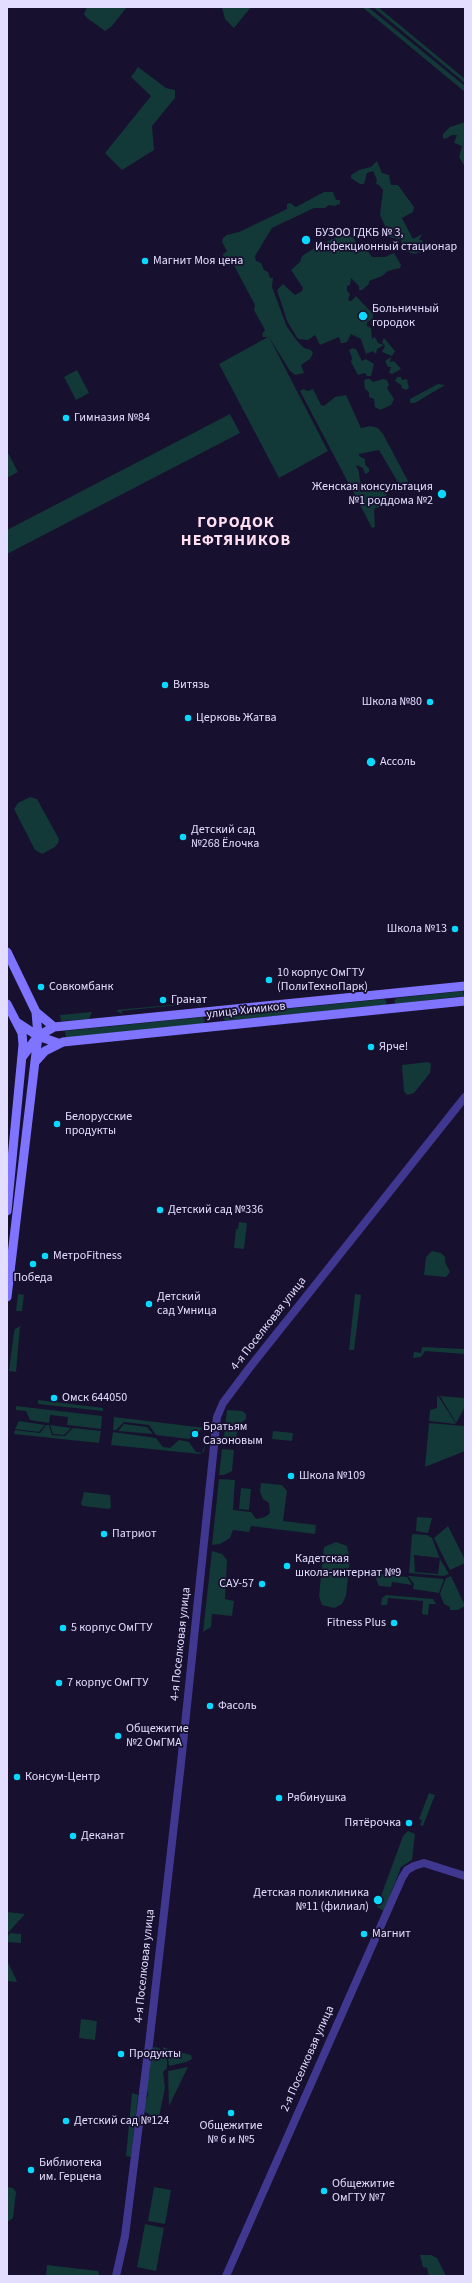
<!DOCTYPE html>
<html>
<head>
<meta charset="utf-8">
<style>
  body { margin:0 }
  #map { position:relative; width:472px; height:2283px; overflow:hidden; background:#17102e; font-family:"Source Sans 3",sans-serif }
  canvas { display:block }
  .frame { position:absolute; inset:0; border:8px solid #e3ddff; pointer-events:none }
</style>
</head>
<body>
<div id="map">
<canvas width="472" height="2283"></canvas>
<div class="frame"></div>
</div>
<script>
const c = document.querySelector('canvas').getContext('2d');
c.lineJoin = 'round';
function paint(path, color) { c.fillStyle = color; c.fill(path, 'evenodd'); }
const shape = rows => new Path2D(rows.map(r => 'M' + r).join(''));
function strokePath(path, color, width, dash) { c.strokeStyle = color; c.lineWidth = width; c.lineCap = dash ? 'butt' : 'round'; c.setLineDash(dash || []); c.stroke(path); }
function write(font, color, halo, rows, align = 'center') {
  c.font = font + ' "Source Sans 3",sans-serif'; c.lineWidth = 3.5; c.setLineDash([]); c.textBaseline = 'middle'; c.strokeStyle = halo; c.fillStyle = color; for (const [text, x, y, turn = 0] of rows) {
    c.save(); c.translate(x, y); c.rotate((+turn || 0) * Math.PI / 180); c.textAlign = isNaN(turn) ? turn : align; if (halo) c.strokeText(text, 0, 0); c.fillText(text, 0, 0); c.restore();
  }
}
paint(shape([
  [87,7,127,7,112,26,105,31,87,18,84,14],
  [222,7,251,7,234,28,225,19],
  [362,7,368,7,465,86,465,92],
  [373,7,378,7,465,79,465,83],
  [138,67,166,88,175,90,175,98,152,126,154,150,122,170,105,153,151,96,131,77],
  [465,122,465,167,459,157,462,146,454,143,457,135,452,135,445,139,443,138,443,134,450,127],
  [377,161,382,173,389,175,391,185,398,185,414,207,413,212,402,218,413,239,422,234,419,240,422,240,424,244,422,250,418,253,414,254,403,250,401,240,390,237,380,215,383,190,379,185,376,184,377,180,373,171,367,173,364,184,360,184,351,178,351,175,359,170,371,167],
  [324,192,333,192,336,200,340,200,340,204,334,206,329,205,325,208,314,208,272,228,255,256,256,261,261,263,264,270,268,272,270,278,273,278,272,287,287,327,298,342,304,348,311,350,313,353,310,359,301,365,304,373,295,375,290,371,269,337,328,451,279,478,219,364,268,337,263,337,262,334,265,330,254,310,255,305,230,258,225,259,223,257,223,254,227,251,222,242,223,238,227,235,239,232,287,209,287,204,290,203,296,207],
  [342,235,353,237,357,244,364,246,372,257,385,257,394,253,401,265,400,268,388,271,382,276,369,281,369,284,362,290,359,290,359,286,351,278,350,285,347,286,347,291,350,294,348,300,351,301,356,296,373,314,373,319,367,322,367,326,371,328,372,339,375,337,378,343,384,345,377,349,376,354,373,351,366,354,361,339,351,334,347,342,343,343,341,343,339,337,320,345,315,335,308,340,298,339,287,321,277,290,283,284,295,295,302,291,303,288,291,270,300,262,302,256,321,244],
  [384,338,395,351,392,356,382,352,385,346,382,342],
  [352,348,356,349,362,361,366,359,374,364,371,376,367,376,365,373,358,375,351,362,352,358,349,350],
  [391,357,390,362,394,361,401,369,392,374,389,373,391,367,388,367,385,361],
  [77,370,89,393,76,400,64,377],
  [397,377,401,377,402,380,407,379,409,388,406,390,402,388,401,385,395,381],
  [366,379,370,379,373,382,383,379,387,380,389,385,387,388,394,399,391,405,380,410,375,407,374,399,369,397,369,392,365,389,364,381],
  [438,384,445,385,415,403,410,403,410,399],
  [303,389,308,391,313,389,321,405,324,406,335,397,346,395,361,428,370,426,378,428,383,434,408,481,407,485,399,484,379,450,359,454,359,456,365,459,365,465,369,468,369,472,365,474,363,468,356,465,359,472,360,481,362,484,372,483,378,490,386,489,387,505,375,508,374,510,375,527,372,528,300,391],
  [230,414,240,433,7,554,7,530],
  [7,451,18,472,7,478],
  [30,797,37,799,59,839,58,843,55,847,42,854,35,850,14,809,18,803],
  [463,991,464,996,396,1004,394,1001,397,998],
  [384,999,387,1002,385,1005,225,1021,223,1018,227,1015],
  [202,1002,200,1007,197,1003,121,1011,123,1015,116,1010],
  [92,1012,89,1019,61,1021,60,1015],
  [203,1017,205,1021,202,1024,66,1038,65,1031],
  [428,1062,431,1064,430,1073,414,1093,407,1095,404,1091,402,1065],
  [239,1222,247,1223,244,1249,234,1248,236,1229,238,1229],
  [432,1251,441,1253,445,1257,445,1262,450,1272,446,1277,424,1275,426,1257],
  [18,1294,24,1295,22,1311,16,1311],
  [355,1294,361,1295,354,1350,349,1350],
  [20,1326,16,1372,9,1371,14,1332,15,1329],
  [422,1347,465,1349,465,1354,425,1351,421,1357,413,1358,414,1352,421,1353],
  [437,1396,439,1397,456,1424,429,1421,430,1410,437,1408],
  [440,1396,465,1398,465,1407,456,1423],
  [38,1400,103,1408,103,1411,38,1404],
  [16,1406,102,1416,101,1429,67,1425,68,1417,50,1415,49,1423,30,1420,26,1411,16,1410],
  [227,1410,242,1411,246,1414,246,1419,238,1426,235,1445,223,1443],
  [114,1417,197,1427,203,1428,189,1439,156,1435,149,1425,124,1422,116,1430,113,1430],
  [19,1421,45,1425,39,1432,15,1429],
  [429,1423,465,1426,465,1451,425,1467],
  [124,1424,147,1427,153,1434,118,1431],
  [46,1425,49,1425,52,1435,65,1436,73,1428,101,1431,99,1443,14,1434,15,1430,40,1433],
  [50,1425,71,1428,64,1435,53,1434],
  [273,1431,293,1433,292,1441,272,1439],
  [113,1432,156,1438,163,1447,170,1448,179,1440,189,1442,196,1452,202,1453,205,1444,204,1452,200,1454,111,1445],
  [222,1449,234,1450,232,1471,224,1475,219,1475],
  [219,1479,235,1480,233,1510,251,1512,256,1519,265,1517,270,1513,269,1503,263,1499,260,1492,261,1483,282,1485,287,1491,283,1521,316,1525,315,1534,251,1526,249,1532,233,1530,230,1538,220,1544,212,1545],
  [241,1488,251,1489,249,1510,239,1509],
  [84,1492,110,1495,111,1507,109,1509,83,1506,81,1504],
  [417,1517,432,1518,428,1533,416,1531],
  [448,1526,465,1560,465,1563,450,1570,434,1538],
  [412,1534,427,1535,432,1538,440,1559,449,1574,444,1576,409,1573],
  [414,1555,440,1558,438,1574,415,1572],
  [336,1542,347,1546,350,1559,346,1596,342,1604,334,1608,322,1605,319,1596,324,1547],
  [212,1551,222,1554,227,1560,225,1599,234,1601,232,1616,212,1614,211,1627,203,1632],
  [378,1574,407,1577,412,1585,392,1582,391,1587,379,1586,376,1579],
  [408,1576,410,1576,444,1579,439,1593,413,1589,414,1584],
  [451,1576,465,1606,458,1610,450,1610,450,1607,444,1604,440,1594,446,1578],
  [386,1595,433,1599,436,1604,429,1604,428,1615,422,1614,423,1601,388,1598,387,1605,381,1605,382,1598],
  [429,1793,435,1795,423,1826,420,1825,422,1820,419,1819],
  [408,1831,415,1834,412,1860,401,1867,384,1911,377,1907,403,1836],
  [7,1912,25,1914,7,1934],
  [10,1933,21,1934,21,1943,7,1942,7,1937],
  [7,1961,15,1977,17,1982,7,1981],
  [81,2019,97,2021,95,2040,79,2038],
  [154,2047,159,2048,165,2053,167,2061,167,2068,163,2072,165,2088,160,2112,159,2117,156,2118,145,2112,144,2104,148,2095,146,2083,150,2072,149,2062,152,2048],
  [162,2047,191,2055,192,2059,186,2062,169,2066,168,2058],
  [188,2067,169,2106,168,2071],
  [132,2093,138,2095,131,2157,126,2156],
  [7,2187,13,2188,16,2192,13,2218,9,2221,7,2220],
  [154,2187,171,2190,165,2224,148,2221],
  [145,2224,164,2228,156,2271,137,2267],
  [420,2255,431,2255,437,2258,446,2276,429,2276,427,2268,423,2267],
  [47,2265,98,2271,100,2276,46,2275]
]), '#123838');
strokePath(shape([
  [116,2276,125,2236,150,2036,181,1763,217,1417,223,1403,250,1367,465,1097],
  [226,2276,402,1878,407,1870,414,1866,424,1863,465,1876]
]), '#403890', 8);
strokePath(shape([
  [7,952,36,1012,38,1036,7,1297],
  [7,1004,22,1033,23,1045,7,1211],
  [36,1012,54,1027],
  [18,1023,38,1036,58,1043],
  [23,1056,38,1036,54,1027,465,986],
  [36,1061,45,1051,63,1042,465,1001]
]), '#7f74ff', 9);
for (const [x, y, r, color] of [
  [306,240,5,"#09d9ff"],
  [145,261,4,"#09d9ff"],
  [363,316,5,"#09d9ff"],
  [66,418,4,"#09d9ff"],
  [442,494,5,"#09d9ff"],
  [165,685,4,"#09d9ff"],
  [430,702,4,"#09d9ff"],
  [188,718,4,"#09d9ff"],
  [371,762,5,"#09d9ff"],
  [183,837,4,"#09d9ff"],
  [455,929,4,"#09d9ff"],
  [269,980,4,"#09d9ff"],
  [41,987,4,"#09d9ff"],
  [163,1000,4,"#09d9ff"],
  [371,1047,4,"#09d9ff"],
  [57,1124,4,"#09d9ff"],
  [160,1210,4,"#09d9ff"],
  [45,1256,4,"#09d9ff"],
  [33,1264,4,"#09d9ff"],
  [149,1304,4,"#09d9ff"],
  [54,1398,4,"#09d9ff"],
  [195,1434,4,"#09d9ff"],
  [291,1476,4,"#09d9ff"],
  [104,1534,4,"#09d9ff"],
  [287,1566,4,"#09d9ff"],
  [262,1584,4,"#09d9ff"],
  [394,1623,4,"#09d9ff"],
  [63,1628,4,"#09d9ff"],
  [59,1683,4,"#09d9ff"],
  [210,1706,4,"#09d9ff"],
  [118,1736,4,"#09d9ff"],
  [17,1777,4,"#09d9ff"],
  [279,1798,4,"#09d9ff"],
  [409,1823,4,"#09d9ff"],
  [73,1836,4,"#09d9ff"],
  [378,1900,5,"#09d9ff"],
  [364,1934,4,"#09d9ff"],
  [121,2054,4,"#09d9ff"],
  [231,2113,4,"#09d9ff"],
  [66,2121,4,"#09d9ff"],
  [31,2170,4,"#09d9ff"],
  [324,2191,4,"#09d9ff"]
]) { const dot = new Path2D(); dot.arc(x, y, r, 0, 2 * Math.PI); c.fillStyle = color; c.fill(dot); strokePath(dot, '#17102e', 1.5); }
write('12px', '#e3ddff', '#17102e', [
  ["БУЗОО ГДКБ № 3,",315,233],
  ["Инфекционный стационар",315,247],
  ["Магнит Моя цена",153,261],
  ["Больничный",372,309],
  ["городок",372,323],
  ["Гимназия №84",74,418],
  ["Женская консультация",433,487,"right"],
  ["№1 роддома №2",433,501,"right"],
  ["Витязь",173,685],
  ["Школа №80",422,702,"right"],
  ["Церковь Жатва",196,718],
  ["Ассоль",380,762],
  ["Детский сад",191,830],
  ["№268 Ёлочка",191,844],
  ["Школа №13",447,929,"right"],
  ["10 корпус ОмГТУ",277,973],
  ["(ПолиТехноПарк)",277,987],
  ["Совкомбанк",49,987],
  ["Гранат",171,1000],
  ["Ярче!",379,1047],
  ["Белорусские",65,1117],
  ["продукты",65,1131],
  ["Детский сад №336",168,1210],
  ["МетроFitness",53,1256],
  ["Победа",33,1278,"center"],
  ["Детский",157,1297],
  ["сад Умница",157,1311],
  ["Омск 644050",62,1398],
  ["Братьям",203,1427],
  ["Сазоновым",203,1441],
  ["Школа №109",299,1476],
  ["Патриот",112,1534],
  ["Кадетская",295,1559],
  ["школа-интернат №9",295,1573],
  ["САУ-57",254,1584,"right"],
  ["Fitness Plus",386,1623,"right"],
  ["5 корпус ОмГТУ",71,1628],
  ["7 корпус ОмГТУ",67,1683],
  ["Фасоль",218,1706],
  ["Общежитие",126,1729],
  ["№2 ОмГМА",126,1743],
  ["Консум-Центр",25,1777],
  ["Рябинушка",287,1798],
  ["Пятёрочка",401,1823,"right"],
  ["Деканат",81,1836],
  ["Детская поликлиника",369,1893,"right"],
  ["№11 (филиал)",369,1907,"right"],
  ["Магнит",372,1934],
  ["Продукты",129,2054],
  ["Детский сад №124",74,2121],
  ["Общежитие",231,2126,"center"],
  ["№ 6 и №5",231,2140,"center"],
  ["Библиотека",39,2163],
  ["им. Герцена",39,2177],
  ["Общежитие",332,2184],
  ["ОмГТУ №7",332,2198]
], 'left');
write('12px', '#e3ddff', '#17102e', [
  ["улица Химиков",246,1011,-6],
  ["4-я Поселковая улица",269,1324,-52],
  ["4-я Поселковая улица",181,1644,-84],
  ["4-я Поселковая улица",145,1966,-84],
  ["2-я Поселковая улица",308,2059,-66]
]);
c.letterSpacing = '1px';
write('bold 16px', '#ffdff2', '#17102e', [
  ["ГОРОДОК",236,523],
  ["НЕФТЯНИКОВ",236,541]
]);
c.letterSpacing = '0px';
</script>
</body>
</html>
